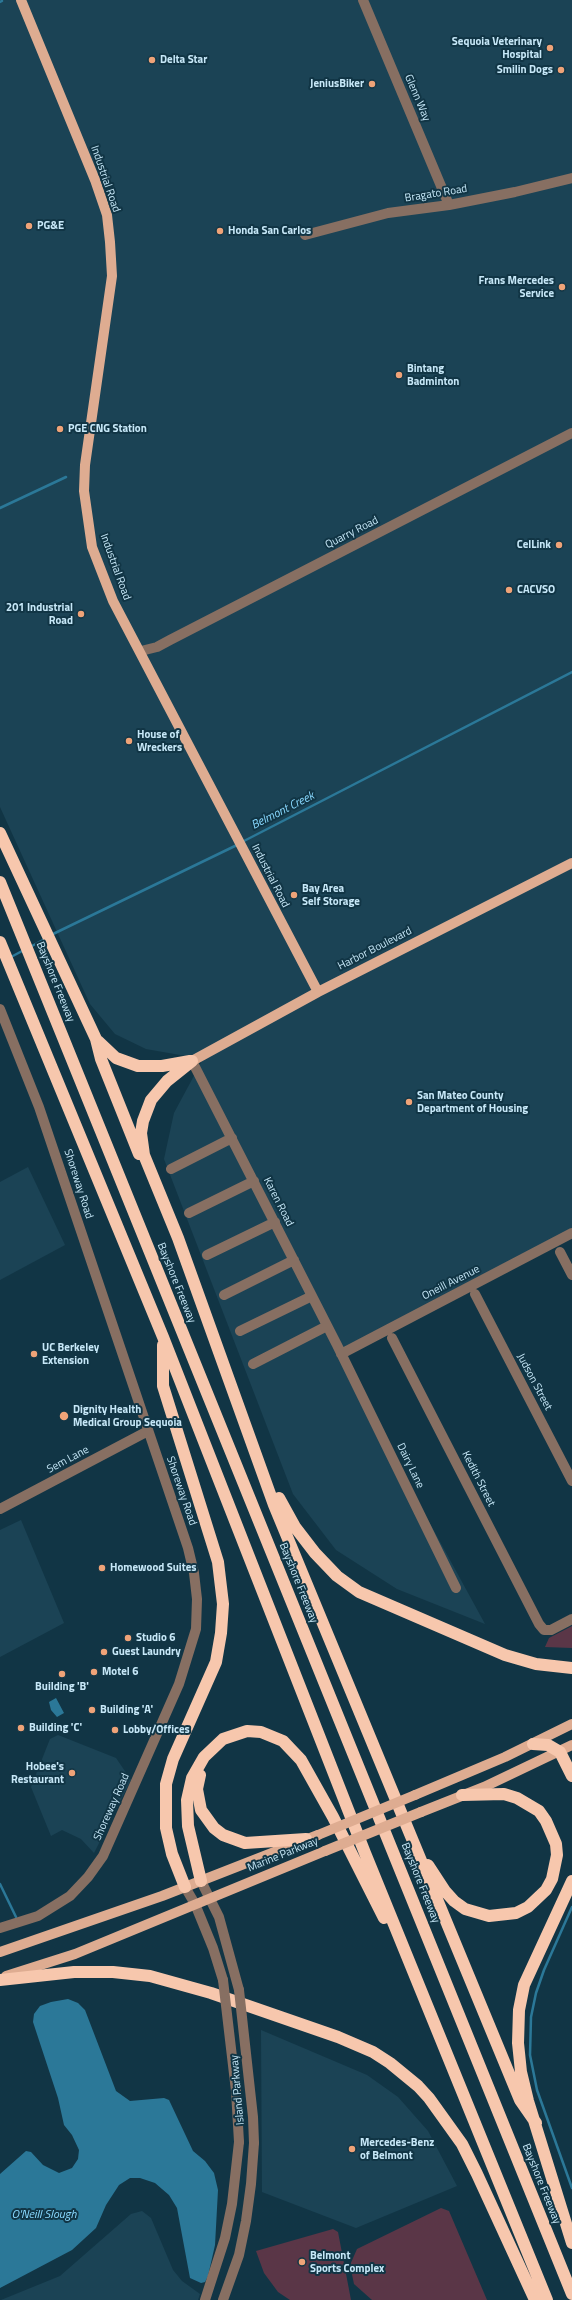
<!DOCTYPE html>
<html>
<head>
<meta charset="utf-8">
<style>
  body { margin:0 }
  canvas { display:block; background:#113545 }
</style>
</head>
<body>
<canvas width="572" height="2300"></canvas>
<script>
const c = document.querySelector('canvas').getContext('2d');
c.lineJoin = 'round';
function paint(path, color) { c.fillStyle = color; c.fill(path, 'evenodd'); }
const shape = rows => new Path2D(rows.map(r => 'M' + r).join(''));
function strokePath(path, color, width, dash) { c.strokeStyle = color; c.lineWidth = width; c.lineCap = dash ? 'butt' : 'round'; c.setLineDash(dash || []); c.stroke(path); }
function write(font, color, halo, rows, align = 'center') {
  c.font = font + ' "Titillium Web",sans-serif'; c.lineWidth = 4; c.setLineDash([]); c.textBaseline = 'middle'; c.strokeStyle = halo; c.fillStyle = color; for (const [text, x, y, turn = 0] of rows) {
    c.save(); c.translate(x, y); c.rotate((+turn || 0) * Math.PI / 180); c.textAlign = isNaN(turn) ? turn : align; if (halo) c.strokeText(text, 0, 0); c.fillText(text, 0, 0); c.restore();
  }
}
paint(shape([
  [0,0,572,0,572,1231,340,1359,485,1624,397,1589,336,1550,293,1494,164,1159,174,1113,203,1059,146,1049,115,1034,90,1004,0,807],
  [28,1167,65,1245,0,1280,0,1182],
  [21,1520,64,1623,0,1657,0,1530],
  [58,1735,116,1758,131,1780,94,1853,81,1839,62,1830,51,1836,31,1787,50,1739],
  [261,2030,367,2075,398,2097,428,2131,457,2186,356,2228,262,2192],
  [142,2211,151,2218,173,2270,182,2281,200,2294,198,2300,1,2300,60,2276,131,2214]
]), '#1b4355');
paint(shape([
  [572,1626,572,1648,545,1647,549,1638],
  [441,2208,449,2211,487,2300,372,2300,354,2284,350,2265,357,2249],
  [333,2229,338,2232,351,2300,290,2300,278,2292,264,2273,256,2251]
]), '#5a3647');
paint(shape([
  [56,1698,64,1713,57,1717,51,1710,49,1702],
  [68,1999,78,2003,85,2010,116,2091,130,2101,164,2098,169,2100,193,2151,205,2161,214,2173,218,2190,215,2245,208,2276,205,2282,201,2283,190,2278,177,2208,169,2195,155,2183,140,2178,130,2178,119,2185,106,2205,96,2228,72,2250,0,2288,0,2174,26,2151,31,2152,43,2165,59,2173,72,2168,78,2159,79,2150,72,2135,64,2125,58,2098,33,2022,34,2014,40,2006,51,2002]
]), '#2b7898');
strokePath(shape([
  [0,2,2,1],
  [0,508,66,477],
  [242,842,572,672],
  [51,935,237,845],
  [30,947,45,939],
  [11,957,24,950],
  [0,1884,16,1917],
  [572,1907,544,1970,536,1993,531,2017,530,2055,537,2090,572,2188]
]), '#2b7898', 2.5);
strokePath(shape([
  [363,0,449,205],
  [305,235,388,213,449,205,515,192,572,178],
  [141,651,157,647,170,640,572,433],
  [0,1009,39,1107,188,1548,194,1573,197,1599,196,1629,179,1684,103,1856,88,1877,70,1896,38,1916,0,1928],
  [192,1061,337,1345,456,1588],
  [171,1169,232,1138],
  [189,1213,254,1181],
  [560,1252,572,1275],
  [207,1255,275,1222],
  [475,1294,572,1481],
  [224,1295,294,1260],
  [240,1331,312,1296],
  [392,1338,539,1624,544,1630,551,1630,572,1619],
  [341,1354,572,1233],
  [253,1364,327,1326],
  [0,1509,148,1431],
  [201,1881,219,1917,239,1990],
  [185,1887,195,1904,213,1948,223,1980],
  [205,2300,225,2238,232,2204,239,2142],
  [223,2300,239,2255,246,2221,251,2184,254,2143]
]), '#876f62', 10);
strokePath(shape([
  [21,0,95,180,107,215,110,242,112,276,85,465,84,491,92,547,113,601,318,992],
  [192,1061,318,992,572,863],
  [415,1795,505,1757,572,1724],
  [421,1812,484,1787,572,1745],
  [0,1952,162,1896,318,1835],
  [6,1976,75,1954,325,1851]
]), '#deac91', 10);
strokePath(shape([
  [0,833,96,1039,101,1059,139,1154],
  [0,882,572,2294],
  [0,942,163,1337,365,1853,547,2300],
  [98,1041,116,1058,138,1066,162,1066,190,1061],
  [192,1061,167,1081,151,1100,143,1121,141,1133,144,1155,178,1238,274,1505,520,2100,536,2123],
  [163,1345,163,1386,218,1562,223,1604,221,1633,216,1662,173,1759,166,1784,166,1828,172,1854,185,1887],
  [279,1498,295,1527,315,1553,337,1576,359,1592,505,1655,536,1664,572,1668],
  [533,1744,548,1745,560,1752,572,1776],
  [200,1775,197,1789,201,1810,214,1828,223,1835,245,1843,306,1839],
  [428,1865,445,1891,454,1901,465,1909,489,1916,516,1913,528,1907,546,1890,552,1879,557,1855,556,1844,546,1821,539,1811,517,1798,504,1794,462,1795],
  [201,1881,188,1826,187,1800,192,1778,204,1757,223,1739,247,1731,261,1732,283,1741,301,1760,333,1817,384,1918],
  [572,1881,524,1985,519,2010,518,2043,521,2072,528,2101,572,2243],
  [0,1980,74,1972,113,1972,150,1976,211,1993,338,2037,373,2052,390,2063,418,2086,429,2098,462,2144,477,2174,535,2300]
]), '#f7c7ad', 12);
strokePath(shape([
  [223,1980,236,2091,239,2142],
  [239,1990,253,2117,254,2143]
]), '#876f62', 10);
strokePath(shape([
  [318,1835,415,1795],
  [325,1851,421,1812]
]), '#deac91', 10);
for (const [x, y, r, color] of [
  [550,48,4,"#efa378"],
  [152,60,4,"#efa378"],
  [561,70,4,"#efa378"],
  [372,84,4,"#efa378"],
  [29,226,4,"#efa378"],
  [220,231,4,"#efa378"],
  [562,287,4,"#efa378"],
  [399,375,4,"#efa378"],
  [60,429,4,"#efa378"],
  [559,545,4,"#efa378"],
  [509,590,4,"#efa378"],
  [81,614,4,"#efa378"],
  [129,741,4,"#efa378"],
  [294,895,4,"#efa378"],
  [409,1102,4,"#efa378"],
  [34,1354,4,"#efa378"],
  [64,1416,5,"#efa378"],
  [102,1568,4,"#efa378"],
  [128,1638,4,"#efa378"],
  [104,1652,4,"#efa378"],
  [94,1672,4,"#efa378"],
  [62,1674,4,"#efa378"],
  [92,1710,4,"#efa378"],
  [21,1728,4,"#efa378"],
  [115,1730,4,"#efa378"],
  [72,1773,4,"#efa378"],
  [352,2149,4,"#efa378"],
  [302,2262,4,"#efa378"]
]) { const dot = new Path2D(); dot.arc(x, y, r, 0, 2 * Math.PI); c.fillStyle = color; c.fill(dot); strokePath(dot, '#113545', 1.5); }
write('bold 11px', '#c7e8f8', '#113545', [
  ["Sequoia Veterinary",542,42,"right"],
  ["Hospital",542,55,"right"],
  ["Delta Star",160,60],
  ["Smilin Dogs",553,70,"right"],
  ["JeniusBiker",364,84,"right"],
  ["PG&E",37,226],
  ["Honda San Carlos",228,231],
  ["Frans Mercedes",554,281,"right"],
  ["Service",554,294,"right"],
  ["Bintang",407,369],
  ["Badminton",407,382],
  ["PGE CNG Station",68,429],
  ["CelLink",551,545,"right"],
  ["CACVSO",517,590],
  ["201 Industrial",73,608,"right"],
  ["Road",73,621,"right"],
  ["House of",137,735],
  ["Wreckers",137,748],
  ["Bay Area",302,889],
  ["Self Storage",302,902],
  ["San Mateo County",417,1096],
  ["Department of Housing",417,1109],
  ["UC Berkeley",42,1348],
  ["Extension",42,1361],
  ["Dignity Health",73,1410],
  ["Medical Group Sequoia",73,1423],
  ["Homewood Suites",110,1568],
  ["Studio 6",136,1638],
  ["Guest Laundry",112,1652],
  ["Motel 6",102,1672],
  ["Building 'B'",62,1687,"center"],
  ["Building 'A'",100,1710],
  ["Building 'C'",29,1728],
  ["Lobby/Offices",123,1730],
  ["Hobee's",64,1767,"right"],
  ["Restaurant",64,1780,"right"],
  ["Mercedes-Benz",360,2143],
  ["of Belmont",360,2156],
  ["Belmont",310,2256],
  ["Sports Complex",310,2269]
], 'left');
write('11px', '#c7e8f8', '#113545', [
  ["Glenn Way",417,98,67],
  ["Industrial Road",105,179,71],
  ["Bragato Road",436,194,-9],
  ["Quarry Road",352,533,-27],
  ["Industrial Road",115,567,70],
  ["Industrial Road",270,876,63],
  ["Harbor Boulevard",375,949,-27],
  ["Bayshore Freeway",55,982,68],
  ["Shoreway Road",78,1184,72],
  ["Karen Road",278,1202,63],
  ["Bayshore Freeway",176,1283,68],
  ["Oneill Avenue",451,1283,-27],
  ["Judson Street",534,1382,62],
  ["Sem Lane",68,1460,-28],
  ["Dairy Lane",410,1466,64],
  ["Kedith Street",478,1479,63],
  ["Shoreway Road",181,1491,71],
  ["Bayshore Freeway",298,1583,68],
  ["Shoreway Road",112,1807,-66],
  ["Marine Parkway",283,1855,-22],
  ["Bayshore Freeway",420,1883,68],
  ["Island Parkway",238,2090,-95],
  ["Bayshore Freeway",541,2184,68]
]);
write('italic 12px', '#89d9ff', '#113545', [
  ["Belmont Creek",283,811,-27],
  ["O'Neill Slough",44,2215]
]);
</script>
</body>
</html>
